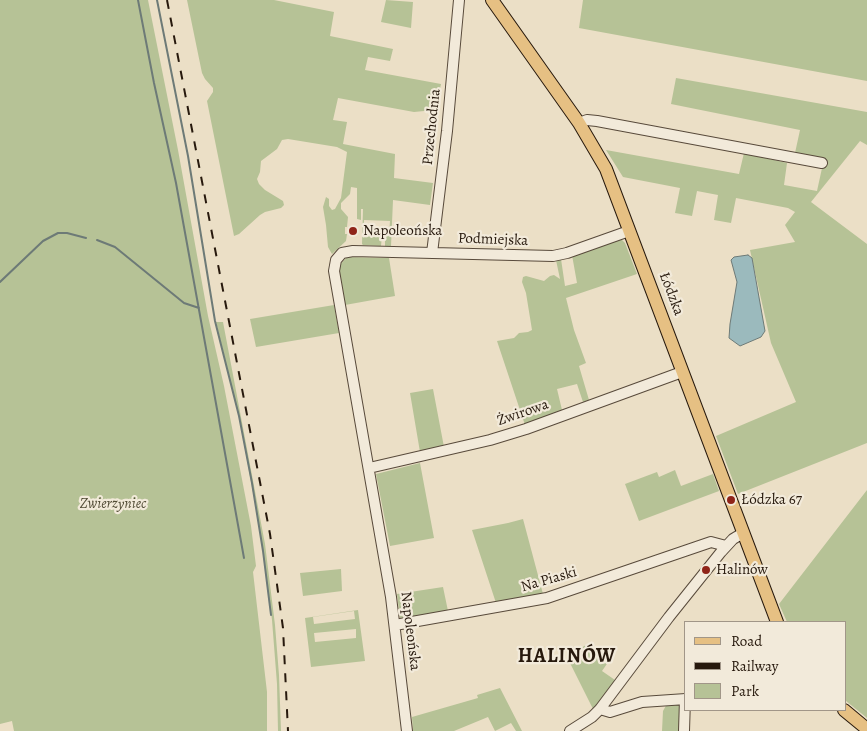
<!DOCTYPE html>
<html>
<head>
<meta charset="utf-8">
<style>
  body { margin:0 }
  #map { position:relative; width:867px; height:731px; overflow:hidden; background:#ebdfc6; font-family:Alegreya,serif }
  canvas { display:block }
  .legend { position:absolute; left:684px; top:621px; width:162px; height:90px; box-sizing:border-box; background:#f2eada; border:1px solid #a19688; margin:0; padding:6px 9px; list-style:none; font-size:15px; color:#27190d }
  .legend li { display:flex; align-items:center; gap:10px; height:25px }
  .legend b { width:25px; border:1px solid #a19688 }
</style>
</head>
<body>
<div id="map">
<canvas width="867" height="731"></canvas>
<ul class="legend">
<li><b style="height:6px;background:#e6c083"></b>Road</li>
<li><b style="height:6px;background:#27190d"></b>Railway</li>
<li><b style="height:14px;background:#b6c296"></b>Park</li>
</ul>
</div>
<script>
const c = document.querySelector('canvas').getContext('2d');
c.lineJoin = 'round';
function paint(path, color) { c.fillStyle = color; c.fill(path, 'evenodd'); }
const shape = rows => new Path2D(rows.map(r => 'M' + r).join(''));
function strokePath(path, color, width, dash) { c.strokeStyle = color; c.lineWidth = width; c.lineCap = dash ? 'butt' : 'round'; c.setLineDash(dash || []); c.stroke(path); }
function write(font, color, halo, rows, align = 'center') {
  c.font = font + ' Alegreya,serif'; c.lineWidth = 4.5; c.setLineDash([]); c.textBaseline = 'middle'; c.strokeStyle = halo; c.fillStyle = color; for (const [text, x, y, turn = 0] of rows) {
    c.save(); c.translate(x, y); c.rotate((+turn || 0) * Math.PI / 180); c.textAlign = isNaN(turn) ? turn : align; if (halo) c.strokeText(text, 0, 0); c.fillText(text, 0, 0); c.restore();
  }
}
paint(shape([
  [0,0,148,0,178,150,208,316,224,386,251,526,256,566,253,572,267,692,267,731,14,731,12,721,0,724],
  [187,0,274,0,334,12,330,36,393,49,390,61,368,57,365,70,441,84,436,108,434,110,414,112,338,98,333,120,347,122,343,144,395,154,394,178,433,183,430,205,393,200,391,246,385,246,385,235,389,235,390,221,364,220,364,234,382,235,381,246,363,245,362,244,363,209,361,209,361,220,357,219,357,188,351,187,350,194,341,203,341,209,348,217,347,227,345,227,345,234,347,234,346,241,332,254,328,247,326,225,323,207,326,197,329,199,329,206,332,210,335,209,341,198,347,152,337,147,288,139,282,140,277,149,261,161,260,172,257,179,259,184,265,190,283,201,284,205,281,208,265,212,260,215,239,234,234,236,207,101,213,92,213,88,205,79,202,73],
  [386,0,413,2,411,28,381,22],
  [583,0,867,0,867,81,579,28],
  [676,78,867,112,867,145,860,141,811,202,867,244,867,443,738,494,716,436,796,402,771,343,750,250,795,242,785,225,795,212,788,208,736,198,731,223,714,220,718,195,697,191,692,216,675,213,680,188,623,177,606,150,739,174,744,153,787,163,784,185,817,191,824,159,795,153,800,130,671,104],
  [621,239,625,243,637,274,566,298,574,330,586,363,579,366,589,400,583,402,577,384,557,389,562,410,525,425,497,341,514,338,519,333,528,332,532,330,526,293,522,282,523,277,526,276,544,281,550,276,554,275,560,279,556,260,561,259,565,286,577,283,572,255,616,240],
  [347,257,389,258,395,296,345,305,338,267],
  [334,305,339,333,256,347,250,319],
  [216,322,223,322,265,544,275,625,279,675,281,731,278,731,277,684,272,620,260,530,238,412],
  [433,389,444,447,420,452,410,393],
  [420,463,434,538,390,546,376,474],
  [675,470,681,486,713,474,719,491,639,521,625,484,657,472,659,477],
  [867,490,867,718,846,701,846,622,787,622,779,604],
  [523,519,543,594,496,603,472,530,508,523],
  [341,569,342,591,303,596,300,573],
  [443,587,448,611,400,618,397,594],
  [358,610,365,661,311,667,305,618],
  [354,611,355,619,314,624,313,617],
  [356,629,356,638,315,642,314,633],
  [589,643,611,658,602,671,615,680,593,709,567,657],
  [500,688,522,731,516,731,511,723,495,731,488,717,454,731,413,731,412,717,478,698,477,695],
  [668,702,677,702,679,704,681,709,681,731,662,731,663,711]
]), '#b6c296');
const water = shape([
  [748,255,752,258,765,331,761,337,740,346,729,338,730,324,737,282,731,260,734,257,748,255]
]);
paint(water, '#9bbabd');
strokePath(water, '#6d7a77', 1);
strokePath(shape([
  [138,0,154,83,176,183,244,558],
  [157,0,188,156,215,321,239,416,252,483,263,551,271,615],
  [97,240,115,247,184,303,199,308],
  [0,282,43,241,58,233,67,233,86,238]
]), '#6d7a77', 2);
const minor = shape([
  [579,123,587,120,597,121,822,163],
  [432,253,447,131,459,0],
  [369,468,490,440,526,429,682,372],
  [395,625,547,598,711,542,726,546],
  [600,709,610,712,642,702,686,699],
  [407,731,391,597,334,271,336,260,342,253,353,251,553,256,567,253,629,231],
  [570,731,592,717,600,709,669,617,721,552,733,539,743,533],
  [684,731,685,699]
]);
const major = shape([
  [492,0,579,123,606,169,777,622],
  [844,710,867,729]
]);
strokePath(minor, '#584a3b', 12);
strokePath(major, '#27190d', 14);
strokePath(minor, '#f2eada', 10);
strokePath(major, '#e6c083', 12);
strokePath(shape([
  [167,0,270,534,283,628,288,731]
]), '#27190d', 2, [9, 9]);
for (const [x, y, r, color] of [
  [353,231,5,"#8f2418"],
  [731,500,5,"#8f2418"],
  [706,570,5,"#8f2418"]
]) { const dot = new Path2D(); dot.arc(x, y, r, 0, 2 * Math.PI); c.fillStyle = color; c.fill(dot); strokePath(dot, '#f2eada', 2); }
write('15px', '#27190d', '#f2eada', [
  ["Przechodnia",432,127,-84],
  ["Podmiejska",493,240,2],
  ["Łódzka",671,294,69],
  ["Żwirowa",523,413,-19],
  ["Na Piaski",549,580,-16],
  ["Napoleońska",410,631,83]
]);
write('15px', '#27190d', '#f2eada', [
  ["Napoleońska",363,231],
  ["Łódzka 67",741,500],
  ["Halinów",716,570]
], 'left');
write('italic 15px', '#524c36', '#f2eada', [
  ["Zwierzyniec",113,504]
]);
c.letterSpacing = '1px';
write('bold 20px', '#27190d', '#f2eada', [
  ["HALINÓW",567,657]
]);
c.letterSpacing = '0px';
</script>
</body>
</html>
